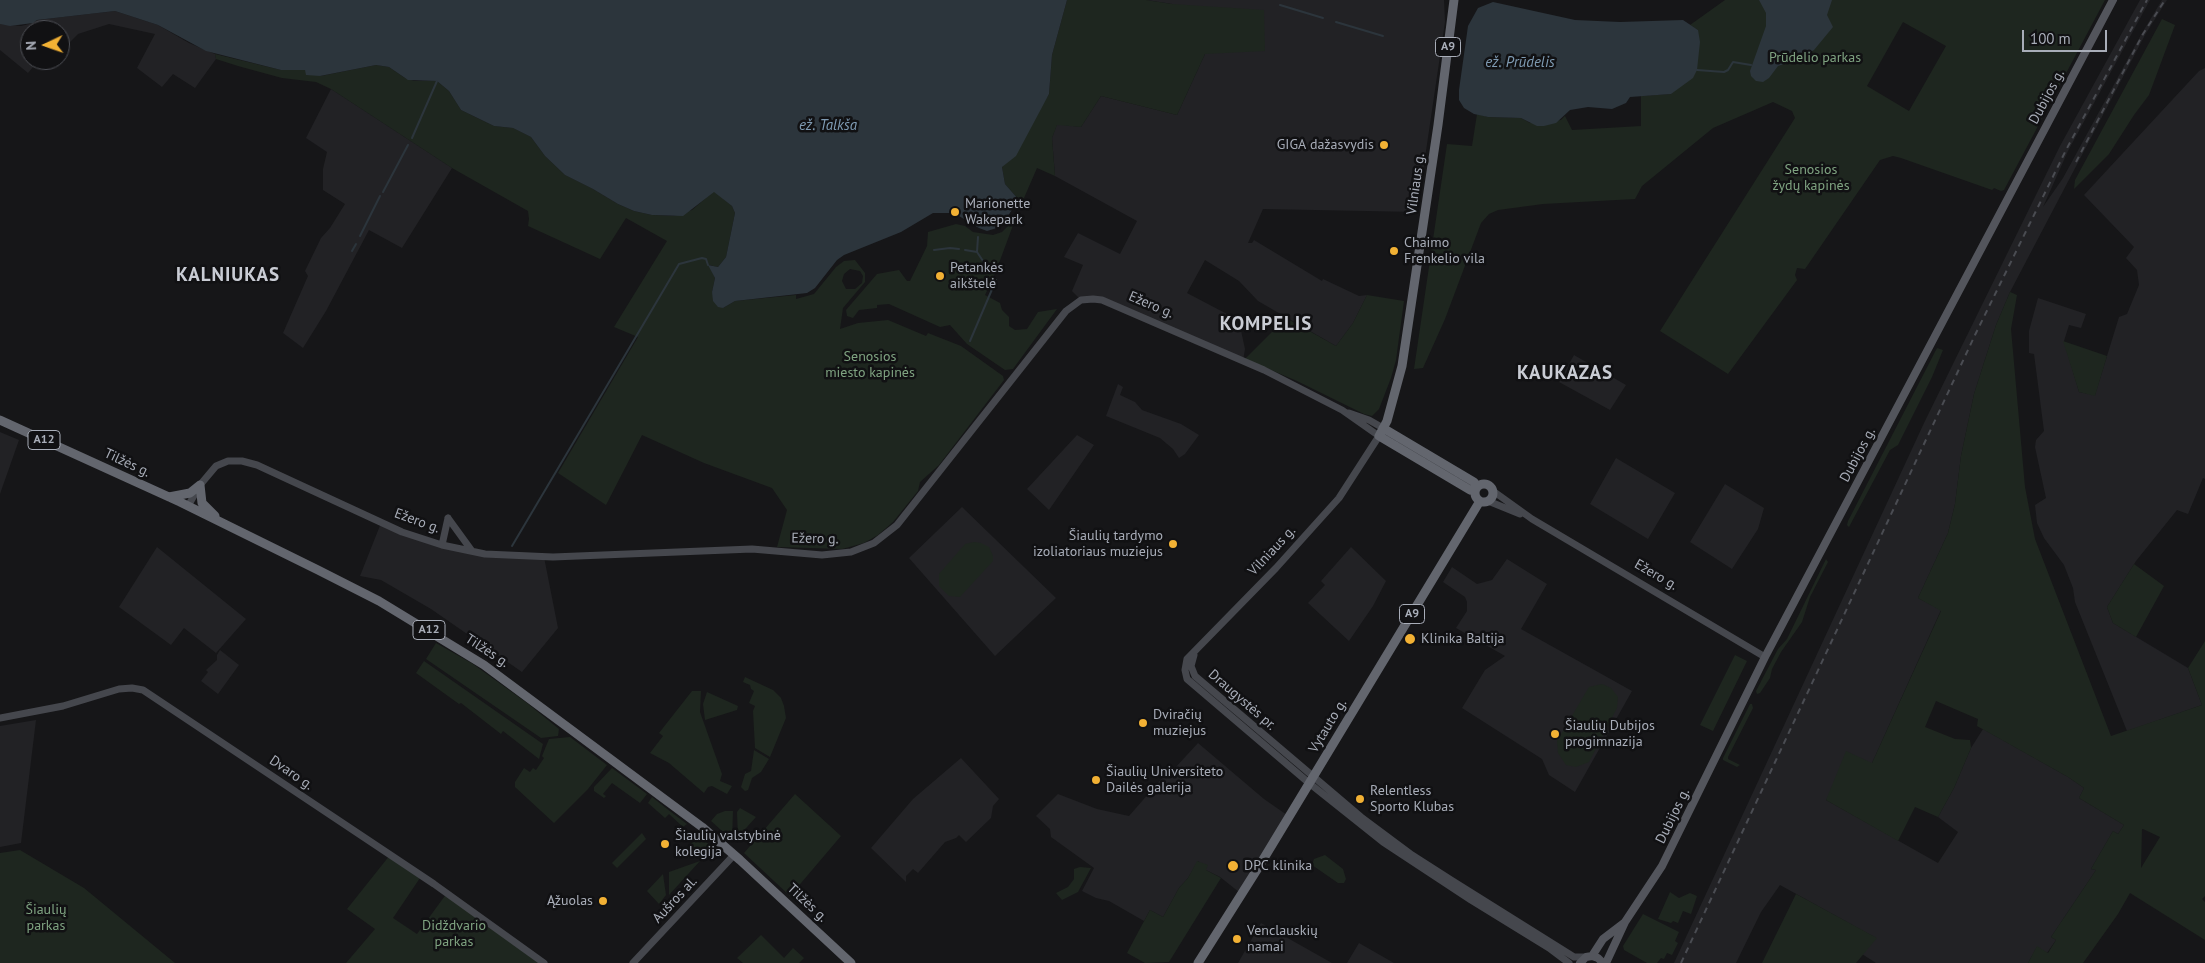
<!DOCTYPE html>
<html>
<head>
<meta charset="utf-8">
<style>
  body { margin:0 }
  #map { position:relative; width:2205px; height:963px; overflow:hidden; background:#161618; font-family:"PT Sans",sans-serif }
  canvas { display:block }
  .north { position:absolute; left:20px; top:20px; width:50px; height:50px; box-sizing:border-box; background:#111113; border:1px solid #4d4f55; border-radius:50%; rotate:267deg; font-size:14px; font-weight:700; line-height:20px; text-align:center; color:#a8adb8 }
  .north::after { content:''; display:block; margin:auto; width:18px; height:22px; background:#f2b134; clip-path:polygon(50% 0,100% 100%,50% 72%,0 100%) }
  .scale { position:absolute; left:2022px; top:30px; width:85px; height:22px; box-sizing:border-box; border:2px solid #a8adb8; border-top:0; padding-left:6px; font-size:15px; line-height:18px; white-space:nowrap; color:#a8adb8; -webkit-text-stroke:4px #111113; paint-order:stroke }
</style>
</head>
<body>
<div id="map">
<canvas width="2205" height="963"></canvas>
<div class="north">N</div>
<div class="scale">100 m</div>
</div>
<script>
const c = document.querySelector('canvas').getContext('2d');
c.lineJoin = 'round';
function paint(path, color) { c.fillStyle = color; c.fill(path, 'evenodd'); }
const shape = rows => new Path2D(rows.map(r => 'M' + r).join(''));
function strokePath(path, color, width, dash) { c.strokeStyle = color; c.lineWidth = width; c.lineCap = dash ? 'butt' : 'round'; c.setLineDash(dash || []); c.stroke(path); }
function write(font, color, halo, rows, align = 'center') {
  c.font = font + ' "PT Sans",sans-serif'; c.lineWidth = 5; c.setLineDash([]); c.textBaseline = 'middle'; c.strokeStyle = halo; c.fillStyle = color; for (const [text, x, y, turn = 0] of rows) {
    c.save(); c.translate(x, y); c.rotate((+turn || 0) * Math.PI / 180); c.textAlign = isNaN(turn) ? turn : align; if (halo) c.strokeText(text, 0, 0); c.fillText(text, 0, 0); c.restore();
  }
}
paint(shape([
  [1146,0,1444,0,1445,22,1417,212,1263,209,1248,243,1252,243,1254,240,1322,281,1323,279,1359,296,1367,295,1353,323,1336,346,1258,301,1239,281,1205,260,1187,293,1227,314,1240,326,1245,349,1243,361,1115,304,1081,300,1072,291,1083,265,1064,257,1078,233,1120,254,1137,221,1055,176,1052,138,1057,124,1081,127,1101,96,1177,115,1205,54,1172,4],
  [2140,0,2150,0,2068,151,2043,207,2063,178,2142,33,2162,0,2167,0,2145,35,2010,292,1996,325,1974,394,1961,456,1955,504,1948,533,1918,598,1941,610,1872,763,1826,800,1938,863,1958,832,1938,817,1954,788,1971,748,1983,729,2068,777,2084,788,2079,798,2124,825,2118,834,2113,831,2091,869,2096,870,2051,937,2056,940,2047,953,2037,947,2028,963,1876,963,1862,954,1876,938,1780,885,1761,912,1736,963,1674,963,1924,423,2060,146],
  [115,11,158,25,189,43,215,54,216,59,195,88,173,74,162,87,137,68,155,34,109,24,78,34,60,52,60,30,30,30,30,60,39,60,28,73,0,50,0,24,21,26,33,23,37,20],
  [2205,68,2205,479,2203,478,2188,514,2177,510,2136,561,2107,607,2113,623,2188,668,2202,705,2127,731,2075,602,2073,588,2064,565,2044,538,2037,523,2035,505,2046,498,2035,447,2036,440,2044,431,2034,354,2029,353,2029,331,2038,298,2086,314,2081,328,2069,325,2064,341,2079,392,2095,395,2119,317,2127,314,2139,285,2137,270,2126,258,2134,247,2084,195,2199,71],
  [331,89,452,168,402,248,369,230,326,311,303,348,283,333,308,276,305,271,321,238,330,228,345,204,323,190,323,169,327,152,306,138],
  [1574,355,1626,385,1610,410,1559,382],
  [1118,384,1123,387,1120,395,1135,402,1142,410,1181,424,1199,435,1185,454,1179,458,1173,449,1160,438,1106,416],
  [0,432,19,440,0,494],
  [1077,435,1094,445,1049,510,1027,489],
  [1616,458,1675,493,1648,539,1590,504],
  [1725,484,1764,508,1758,529,1732,569,1690,542],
  [962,507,1056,598,995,656,909,558],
  [381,523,472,551,544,557,558,628,522,672,431,609,381,580,360,576],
  [157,547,246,619,216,653,184,628,171,645,119,607],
  [1351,547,1386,581,1373,606,1349,641,1308,603,1325,585,1321,581],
  [1507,559,1547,584,1521,629,1632,691,1575,792,1549,775,1542,759,1462,708,1485,670,1505,656,1456,628,1467,611,1467,602,1465,597,1443,582,1452,567,1477,584,1492,580],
  [220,650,239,665,218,694,201,681,208,672,206,670,217,660,217,655],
  [36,720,21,843,0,847,0,726],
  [1198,743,1264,799,1287,815,1239,892,1220,877,1206,870,1198,861,1188,878,1179,888,1163,917,1150,910,1144,921,1109,901,1096,898,1082,891,1094,868,1051,837,1050,829,1036,816,1058,794,1097,809,1129,816,1171,768,1175,768],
  [961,758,999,799,993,806,991,818,966,842,959,835,956,838,945,842,918,873,913,869,906,876,906,882,871,848,913,799],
  [1261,923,1332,963,1238,963],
  [1359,943,1394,963,1347,963]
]), '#222225');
paint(shape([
  [1067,0,1146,0,1172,4,1264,10,1265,51,1205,54,1177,115,1101,96,1081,127,1057,125,1052,138,1055,176,1037,168,1024,198,1019,200,1005,184,1002,167,1049,94,1052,55],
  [1725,0,2105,0,2004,190,2001,191,1994,188,1992,190,1901,158,1893,156,1880,160,1805,269,1797,268,1795,275,1797,280,1728,374,1660,331,1795,118,1792,111,1773,102,1713,128,1642,186,1635,199,1543,204,1498,210,1489,214,1481,223,1445,319,1423,368,1414,369,1447,144,1472,146,1477,114,1488,117,1521,118,1530,123,1561,120,1565,116,1572,130,1641,126,1641,96,1671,94,1698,30,1690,25],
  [1903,22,1946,46,1909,111,1867,86],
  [2162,19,2175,25,2149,95,2134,115,2109,154,2074,189,2075,180],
  [215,54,281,70,305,70,321,76,376,65,389,67,405,78,414,81,437,81,449,91,461,110,494,126,513,128,531,137,545,156,565,175,593,189,618,204,634,211,652,215,674,216,692,210,714,191,732,206,735,213,726,257,718,267,709,265,715,278,712,292,723,308,735,301,796,295,796,299,814,294,836,267,844,261,855,260,865,273,865,282,843,308,840,329,858,323,888,320,926,336,928,333,961,346,1003,376,1004,380,939,465,920,482,918,491,893,522,878,535,864,543,842,549,777,547,787,510,772,488,704,463,642,435,606,505,558,473,638,337,614,327,667,241,626,218,600,259,528,226,529,219,528,211,452,168,331,89,316,82,282,78,238,66,216,59],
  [850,269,860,271,863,276,862,283,855,289,846,289,842,281,844,274],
  [1019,209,995,274,985,295,1000,303,1002,310,1009,317,1009,326,1015,330,1027,329,1038,312,1057,309,1013,369,1005,370,967,344,950,325,940,327,889,304,877,305,877,308,859,310,853,318,847,316,846,310,877,274,899,270,907,281,910,281,927,246,928,232,956,224,965,226,973,232,993,235,1002,232,1008,226],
  [2010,292,2017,295,2011,329,2025,487,2035,539,2111,736,2202,705,2188,668,2205,641,2205,896,2202,899,2205,902,2205,940,2130,893,2118,914,2083,963,2028,963,2037,946,2048,953,2056,940,2051,937,2096,870,2091,869,2113,831,2118,834,2124,825,2079,798,2084,788,2068,777,1977,726,1978,719,1936,701,1925,727,1955,739,1970,740,1971,748,1954,788,1938,817,1915,807,1898,841,1826,800,1846,751,1872,763,1941,611,1918,598,1948,533,1955,504,1961,456,1974,394,1996,325],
  [2143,829,2160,837,2141,868,2142,829],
  [1367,295,1404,301,1396,360,1391,378,1379,409,1372,416,1364,414,1297,381,1245,359,1286,318,1336,346,1353,323],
  [2063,341,2107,356,2095,396,2079,392],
  [1937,348,1943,350,1932,377,1898,445,1890,450,1849,527,1847,525,1848,521],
  [974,542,981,543,989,547,993,556,993,561,960,597,949,596,939,586,939,574,965,544],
  [1826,559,1828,562,1810,597,1802,622,1781,652,1772,669,1770,678,1760,693,1757,694,1756,691,1778,649,1787,639],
  [2134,564,2164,586,2136,637,2113,623,2107,607],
  [436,643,473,664,527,703,559,729,558,736,541,738,426,659],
  [1735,655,1747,661,1713,731,1700,725],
  [424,661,543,744,539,759,503,731,501,734,461,703,459,704,416,673],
  [745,677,773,690,781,698,784,706,786,718,770,757,755,748,753,711,755,706,749,703,754,691,751,689,750,685,743,682],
  [1602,684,1611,688,1618,697,1617,708,1589,762,1576,767,1566,765,1558,753,1557,741,1589,687],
  [692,691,701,691,700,712,722,774,720,781,732,786,727,794,712,786,708,787,704,793,669,763,650,753,663,736,659,733],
  [707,692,738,706,737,710,705,720,703,704],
  [1750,704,1752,704,1753,708,1728,757,1728,759,1740,765,1737,767,1723,760,1723,758],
  [570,737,607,765,588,789,554,823,515,787,515,782,524,768,530,772,533,768,536,770,544,758,542,756,549,739],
  [754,750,769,759,761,772,752,778,748,790,745,791,741,787,745,774,751,771],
  [612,768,647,794,640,803,612,783,603,794,606,796,604,798,594,791,594,787],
  [795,794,841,836,790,896,744,853],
  [652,797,671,812,687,824,683,827,669,814,665,818,648,803],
  [740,808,756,817,738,837,737,812],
  [725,811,733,811,732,840,711,821,717,814],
  [642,833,646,839,617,868,612,863],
  [699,835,717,852,713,857,682,858,679,856],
  [20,850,84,888,175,963,0,963,0,853],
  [390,855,422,875,393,918,417,934,447,893,540,963,346,963,375,929,347,909],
  [1325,855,1343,869,1346,879,1344,883,1338,883,1312,865,1314,859],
  [700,861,669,895,669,872],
  [1197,861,1208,865,1206,870,1221,878,1169,962,1145,963,1127,953,1150,910,1163,917,1179,888,1188,878],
  [1080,867,1091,868,1078,892,1062,900,1056,893,1068,887,1074,879,1074,869],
  [663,874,666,895,659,904,647,891],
  [1670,892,1679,898,1690,893,1697,896,1691,914,1683,911,1678,923,1673,921,1671,923,1658,919],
  [1796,894,1877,938,1856,963,1762,963],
  [1643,914,1679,932,1675,941,1678,943,1672,955,1667,953,1664,959,1661,958,1657,963,1647,963,1624,950,1623,946],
  [761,935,784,958,793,948,804,958,799,963,743,963,737,958]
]), '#1e261f');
paint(shape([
  [0,0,1067,0,1052,55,1049,94,1016,156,1002,167,1005,184,1019,200,1000,227,987,231,979,228,954,213,933,213,901,232,844,255,837,260,815,288,807,293,735,301,723,308,718,307,713,301,712,292,715,278,708,265,718,267,726,257,735,213,732,206,714,192,683,216,652,215,634,211,618,204,593,189,565,175,545,156,531,137,513,128,494,126,461,110,449,91,437,81,408,80,389,67,376,65,320,76,306,75,305,70,281,70,206,51,158,25,115,11,37,20,33,23,10,26,0,24],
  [1759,0,1832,0,1827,15,1833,27,1814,50,1799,59,1778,66,1769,78,1763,82,1756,81,1751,76,1750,71,1766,26,1766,13],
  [1493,2,1575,20,1620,22,1683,20,1698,30,1700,42,1697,70,1693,78,1671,94,1630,97,1626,103,1612,109,1588,107,1570,110,1556,123,1544,126,1537,126,1521,118,1488,117,1474,114,1464,108,1459,100,1459,90,1468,26,1478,8]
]), '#2c353c');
strokePath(shape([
  [1280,5,1323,18],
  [1336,22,1383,36],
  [1697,70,1724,72,1728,70,1733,62,1751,65],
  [412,138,437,81],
  [383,192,408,145],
  [360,236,380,196],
  [978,237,977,252,983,261,990,268],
  [934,250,950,248,959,249],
  [965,250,977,252],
  [352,251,356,244],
  [970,341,996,280],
  [512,546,679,264,702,258,706,259,708,265]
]), '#2c353c', 2);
strokePath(shape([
  [1349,413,1369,420,1383,428],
  [1493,491,1532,519,1765,657],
  [1488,501,1520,514],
  [188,506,200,485,216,466,228,461,242,461,257,465,402,532,442,545,485,554,553,557,752,549,822,555,851,552,874,543,897,525,1066,311,1081,300,1093,299,1102,300,1264,370,1342,410,1379,436,1339,498,1276,568,1187,659,1185,670,1187,679,1309,783,1383,842,1471,900,1549,948,1569,963],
  [448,518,472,551],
  [442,545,448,518],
  [1194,655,1191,666,1195,676,1361,817,1412,855,1451,880,1574,957,1586,957],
  [0,718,63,706,119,689,132,688,143,690,434,884,544,963],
  [633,963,734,855]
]), '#45474d', 7);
strokePath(shape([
  [1592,956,1603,939,1624,923],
  [1580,963,1586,957,1592,956,1598,958,1603,963],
  [1606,963,1625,922,1662,866,1765,657,2113,0]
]), '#53555c', 8);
strokePath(shape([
  [1454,0,1438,125,1402,366,1387,421,1379,436,1470,490,1475,491],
  [0,420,180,502,318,570,379,601,484,665,702,827,740,860,851,963],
  [1383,428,1474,482,1477,487],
  '1475 493a9 9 0 1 1 18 0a9 9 0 1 1-18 0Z',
  [200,485,202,503,215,516],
  [169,497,190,493,200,485],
  [1198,963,1258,868,1480,501]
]), '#63666e', 9);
strokePath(shape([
  [2076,162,2143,34,2165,0],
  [1681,963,1975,335,2066,150,2147,0]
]), '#4a4c52', 2, [6, 5]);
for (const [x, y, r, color] of [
  [1384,145,5,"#f2b134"],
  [955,212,5,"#f2b134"],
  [1394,251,5,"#f2b134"],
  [940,276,5,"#f2b134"],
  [1173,544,5,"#f2b134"],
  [1410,639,6,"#f2b134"],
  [1143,723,5,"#f2b134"],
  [1555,734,5,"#f2b134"],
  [1096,780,5,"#f2b134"],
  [1360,799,5,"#f2b134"],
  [665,844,5,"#f2b134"],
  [1233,866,6,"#f2b134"],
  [603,901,5,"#f2b134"],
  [1237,939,5,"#f2b134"]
]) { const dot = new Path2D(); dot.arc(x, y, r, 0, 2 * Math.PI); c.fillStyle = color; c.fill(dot); strokePath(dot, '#111113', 2); }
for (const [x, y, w] of [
  [1448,47,25],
  [44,440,32],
  [1412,614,25],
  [429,630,32]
]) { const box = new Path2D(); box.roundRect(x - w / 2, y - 9.5, w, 19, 4); c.fillStyle = '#111113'; c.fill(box); strokePath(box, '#a8adb8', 1); }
write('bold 12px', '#a8adb8', null, [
  ["A9",1448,47],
  ["A12",44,440],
  ["A9",1412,614],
  ["A12",429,630]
]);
write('14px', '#7fa381', '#111113', [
  ["Prūdelio parkas",1815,58],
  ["Senosios",1811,170],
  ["žydų kapinės",1811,186],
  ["Senosios",870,357],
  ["miesto kapinės",870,373],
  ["Šiaulių",46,910],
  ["parkas",46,926],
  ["Didždvario",454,926],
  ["parkas",454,942]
]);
write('14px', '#a8adb8', '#111113', [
  ["Dubijos g.",2047,97,-62],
  ["Vilniaus g.",1416,184,-82],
  ["Ežero g.",1151,305,23],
  ["Dubijos g.",1858,455,-62],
  ["Tilžės g.",127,463,25],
  ["Ežero g.",417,521,20],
  ["Ežero g.",815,539,1],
  ["Vilniaus g.",1272,551,-47],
  ["Ežero g.",1656,575,30],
  ["Tilžės g.",487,651,33],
  ["Draugystės pr.",1242,700,41],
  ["Vytauto g.",1328,726,-59],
  ["Dvaro g.",291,773,34],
  ["Dubijos g.",1673,816,-64],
  ["Aušros al.",675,900,-47],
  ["Tilžės g.",807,903,43]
]);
write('14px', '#a8adb8', '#111113', [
  ["GIGA dažasvydis",1374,145,"right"],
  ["Marionette",965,204],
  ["Wakepark",965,220],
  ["Chaimo",1404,243],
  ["Frenkelio vila",1404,259],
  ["Petankės",950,268],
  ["aikštelė",950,284],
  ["Šiaulių tardymo",1163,536,"right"],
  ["izoliatoriaus muziejus",1163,552,"right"],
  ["Klinika Baltija",1421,639],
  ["Dviračių",1153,715],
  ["muziejus",1153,731],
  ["Šiaulių Dubijos",1565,726],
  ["progimnazija",1565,742],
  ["Šiaulių Universiteto",1106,772],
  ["Dailės galerija",1106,788],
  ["Relentless",1370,791],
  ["Sporto Klubas",1370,807],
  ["Šiaulių valstybinė",675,836],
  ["kolegija",675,852],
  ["DPC klinika",1244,866],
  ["Ąžuolas",593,901,"right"],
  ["Venclauskių",1247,931],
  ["namai",1247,947]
], 'left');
write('italic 15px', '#7f9bb3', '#111113', [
  ["ež. Prūdelis",1520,63],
  ["ež. Talkša",828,126]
]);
c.letterSpacing = '1px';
write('bold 19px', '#c9ccd4', '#111113', [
  ["KALNIUKAS",228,276],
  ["KOMPELIS",1266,325],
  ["KAUKAZAS",1565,374]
]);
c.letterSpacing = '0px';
</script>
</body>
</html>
